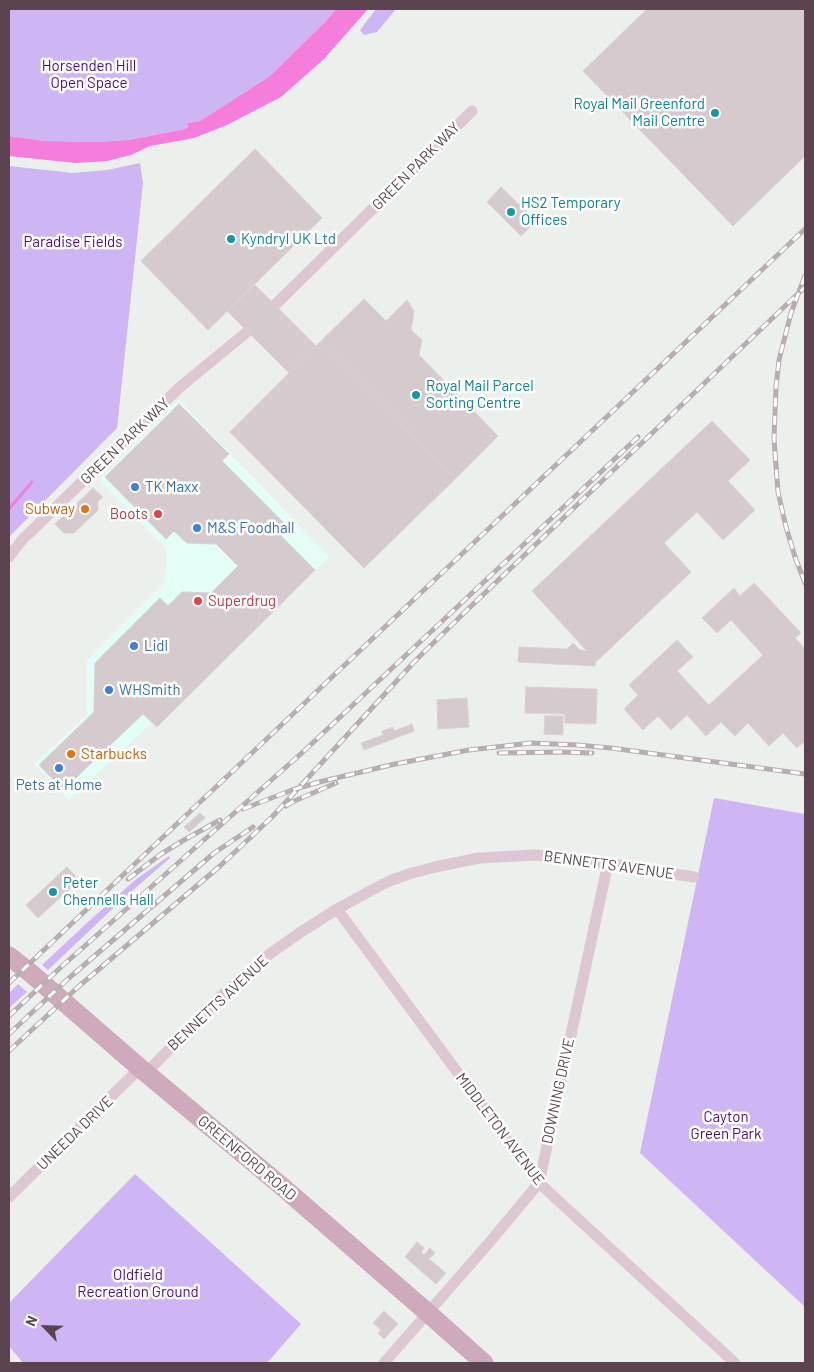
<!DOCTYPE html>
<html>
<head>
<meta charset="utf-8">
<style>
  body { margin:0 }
  #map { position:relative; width:814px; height:1372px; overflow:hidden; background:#ecf0ec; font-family:Barlow,sans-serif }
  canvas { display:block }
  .frame { position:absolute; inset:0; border:10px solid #5c4350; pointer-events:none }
  .north { position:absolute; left:20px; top:1302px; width:50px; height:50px; -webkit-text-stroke:4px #fff; paint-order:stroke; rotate:294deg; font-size:14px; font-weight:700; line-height:20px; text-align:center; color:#5c4350 }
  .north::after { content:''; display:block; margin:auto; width:18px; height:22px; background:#5c4350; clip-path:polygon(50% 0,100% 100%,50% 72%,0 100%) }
</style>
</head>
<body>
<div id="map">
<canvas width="814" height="1372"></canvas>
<div class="frame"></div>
<div class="north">N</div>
</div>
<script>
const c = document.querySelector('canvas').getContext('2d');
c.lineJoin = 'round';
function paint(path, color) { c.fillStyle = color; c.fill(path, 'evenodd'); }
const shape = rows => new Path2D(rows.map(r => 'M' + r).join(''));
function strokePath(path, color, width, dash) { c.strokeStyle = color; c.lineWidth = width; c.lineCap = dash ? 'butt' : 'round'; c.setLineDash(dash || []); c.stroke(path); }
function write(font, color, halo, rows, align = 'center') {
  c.font = font + ' Barlow,sans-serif'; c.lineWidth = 5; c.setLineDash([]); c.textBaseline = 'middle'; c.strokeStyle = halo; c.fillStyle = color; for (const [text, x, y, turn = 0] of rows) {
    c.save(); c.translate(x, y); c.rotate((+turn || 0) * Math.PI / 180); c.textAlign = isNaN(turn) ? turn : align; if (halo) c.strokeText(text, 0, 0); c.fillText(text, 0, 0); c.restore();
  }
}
paint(shape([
  [179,400,329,557,69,800,34,764,87,715,87,660,165,582,167,549,99,480]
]), '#e2fef6');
paint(shape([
  [9,9,336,9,325,22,270,76,200,121,188,123,188,127,185,129,129,140,95,142,46,141,9,136],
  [376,9,396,9,377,32,364,35,360,30],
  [140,163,143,183,117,428,9,537,9,166,73,173,107,170],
  [714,798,805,814,805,1307,640,1153],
  [169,856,170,858,125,897,48,970,42,965,89,921,135,880],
  [18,984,27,992,9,1008,9,993],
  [135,1174,301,1324,267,1363,23,1363,9,1346,9,1303]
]), '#ceb5f3');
paint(shape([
  [336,9,368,9,324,59,281,97,227,125,194,138,150,146,131,155,107,161,76,163,9,156,9,136,46,141,95,142,129,140,185,129,188,127,188,123,200,121,270,76,325,22]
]), '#f57ddb');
strokePath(shape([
  [9,509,32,482]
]), '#f57ddb', 3);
const building = shape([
  [647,9,805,9,805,156,733,226,583,71,647,9],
  [255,149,322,218,208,330,141,261,255,149],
  [501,187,536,221,521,236,487,202,501,187],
  [254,284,316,346,289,373,227,311,254,284],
  [364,299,386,321,407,300,414,311,411,330,422,340,419,355,498,436,455,479,320,342,364,299],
  [320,342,455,479,364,568,230,432,320,342],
  [179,404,229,454,222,461,284,523,276,531,315,570,157,727,143,714,63,790,39,765,94,712,95,663,160,598,168,606,182,592,211,593,238,566,216,544,187,543,174,531,166,539,105,477,179,404],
  [712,421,750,460,728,481,755,510,723,540,697,512,664,543,691,572,597,661,596,660,595,666,518,662,519,647,567,649,573,643,580,650,587,651,532,591,712,421],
  [93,488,103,497,98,501,98,510,74,533,64,533,55,524,93,488],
  [754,583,801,633,795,638,805,649,805,741,797,748,783,733,769,746,748,723,735,736,721,722,706,736,687,715,671,730,658,716,643,730,624,709,638,695,629,685,677,640,693,657,677,671,709,705,763,655,731,620,717,633,702,618,734,588,740,596,754,583],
  [526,687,597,689,596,724,565,723,565,714,525,713,526,687],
  [467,698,469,727,438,729,437,700,467,698],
  [545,716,563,716,563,735,544,734,545,716],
  [412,724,414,731,364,750,361,743,383,735,382,731,393,727,394,731,412,724],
  [200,813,205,818,189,832,184,827,200,813],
  [67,867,79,880,38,918,26,905,67,867],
  [417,1242,424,1248,421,1252,424,1255,430,1248,435,1253,429,1259,446,1273,436,1284,405,1257,417,1242],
  [384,1311,398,1324,384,1339,378,1333,381,1330,373,1323,384,1311]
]);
paint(building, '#d5cbce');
strokePath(building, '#d9d0d2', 1);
strokePath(shape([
  [247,332,275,305]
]), '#cfcdcd', 11, [11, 5.5]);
strokePath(shape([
  [275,305,472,111],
  [9,557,22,540,180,387,247,332],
  [337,909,539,1183,735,1363],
  [146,1073,218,999,267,956,298,934,337,909,387,882,409,874,435,867,479,858,536,855,580,859,694,877],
  [9,1197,140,1068],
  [384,1363,488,1244,539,1183,608,863]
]), '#dcc7d2', 11);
strokePath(shape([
  [9,956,33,975,140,1068,285,1189,428,1313,484,1363]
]), '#cfa9bc', 19);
const rail = shape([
  [805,276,791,313,779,360,776,387,774,439,778,492,786,527,795,557,805,583],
  [499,753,559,752,592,753],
  [286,806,292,802,336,783],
  [243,809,292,790,319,782,395,764,469,750,531,743,577,745,611,748,805,774],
  [128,879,161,854,184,840,220,820],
  [9,983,805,229],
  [9,1016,60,968,304,751,638,437],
  [9,1034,69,978,214,853,253,827],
  [9,1051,78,987,220,866,272,817,415,661,465,612,805,287]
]);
strokePath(rail, '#b8aeb2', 5);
strokePath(rail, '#fff', 3, [9]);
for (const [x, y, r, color] of [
  [715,113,5,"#0f9aa8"],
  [511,212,5,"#0f9aa8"],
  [231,239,5,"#0f9aa8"],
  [416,395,5,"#0f9aa8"],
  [135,487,5,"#3f7fe0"],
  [85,509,5,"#e8710a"],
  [158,514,5,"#e0444e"],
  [197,528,5,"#3f7fe0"],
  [198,601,5,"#e0444e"],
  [134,646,5,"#3f7fe0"],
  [109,690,5,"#3f7fe0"],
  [71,754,5,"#e8710a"],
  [59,768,5,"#3f7fe0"],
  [53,892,5,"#0f9aa8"]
]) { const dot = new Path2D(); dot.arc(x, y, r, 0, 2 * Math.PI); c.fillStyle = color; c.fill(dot); strokePath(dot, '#fff', 2); }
write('15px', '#4a0c84', '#fff', [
  ["Horsenden Hill",89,66],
  ["Open Space",89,83],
  ["Paradise Fields",73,242],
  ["Cayton",726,1117],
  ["Green Park",726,1134],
  ["Oldfield",138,1275],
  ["Recreation Ground",138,1292]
]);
write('15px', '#0d838f', '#fff', [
  ["Royal Mail Greenford",705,104,"right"],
  ["Mail Centre",705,121,"right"],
  ["HS2 Temporary",521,203],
  ["Offices",521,220],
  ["Kyndryl UK Ltd",241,239],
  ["Royal Mail Parcel",426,386],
  ["Sorting Centre",426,403],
  ["Peter",63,883],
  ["Chennells Hall",63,900]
], 'left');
write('15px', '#5c4350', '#fff', [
  ["GREEN PARK WAY",416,166,-45],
  ["GREEN PARK WAY",125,441,-44],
  ["BENNETTS AVENUE",609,865,8],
  ["BENNETTS AVENUE",218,1003,-43],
  ["DOWNING DRIVE",558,1091,-78],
  ["MIDDLETON AVENUE",500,1129,53],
  ["UNEEDA DRIVE",75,1133,-44],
  ["GREENFORD ROAD",247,1158,40]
]);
write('15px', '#366cbe', '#fff', [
  ["TK Maxx",145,487],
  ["M&S Foodhall",207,528],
  ["Lidl",144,646],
  ["WHSmith",119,690],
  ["Pets at Home",59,785,"center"]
], 'left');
write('15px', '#c56008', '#fff', [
  ["Subway",75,509],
  ["Starbucks",81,754,"left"]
], 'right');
write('15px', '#be3a42', '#fff', [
  ["Boots",148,514],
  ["Superdrug",208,601,"left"]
], 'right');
</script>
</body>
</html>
